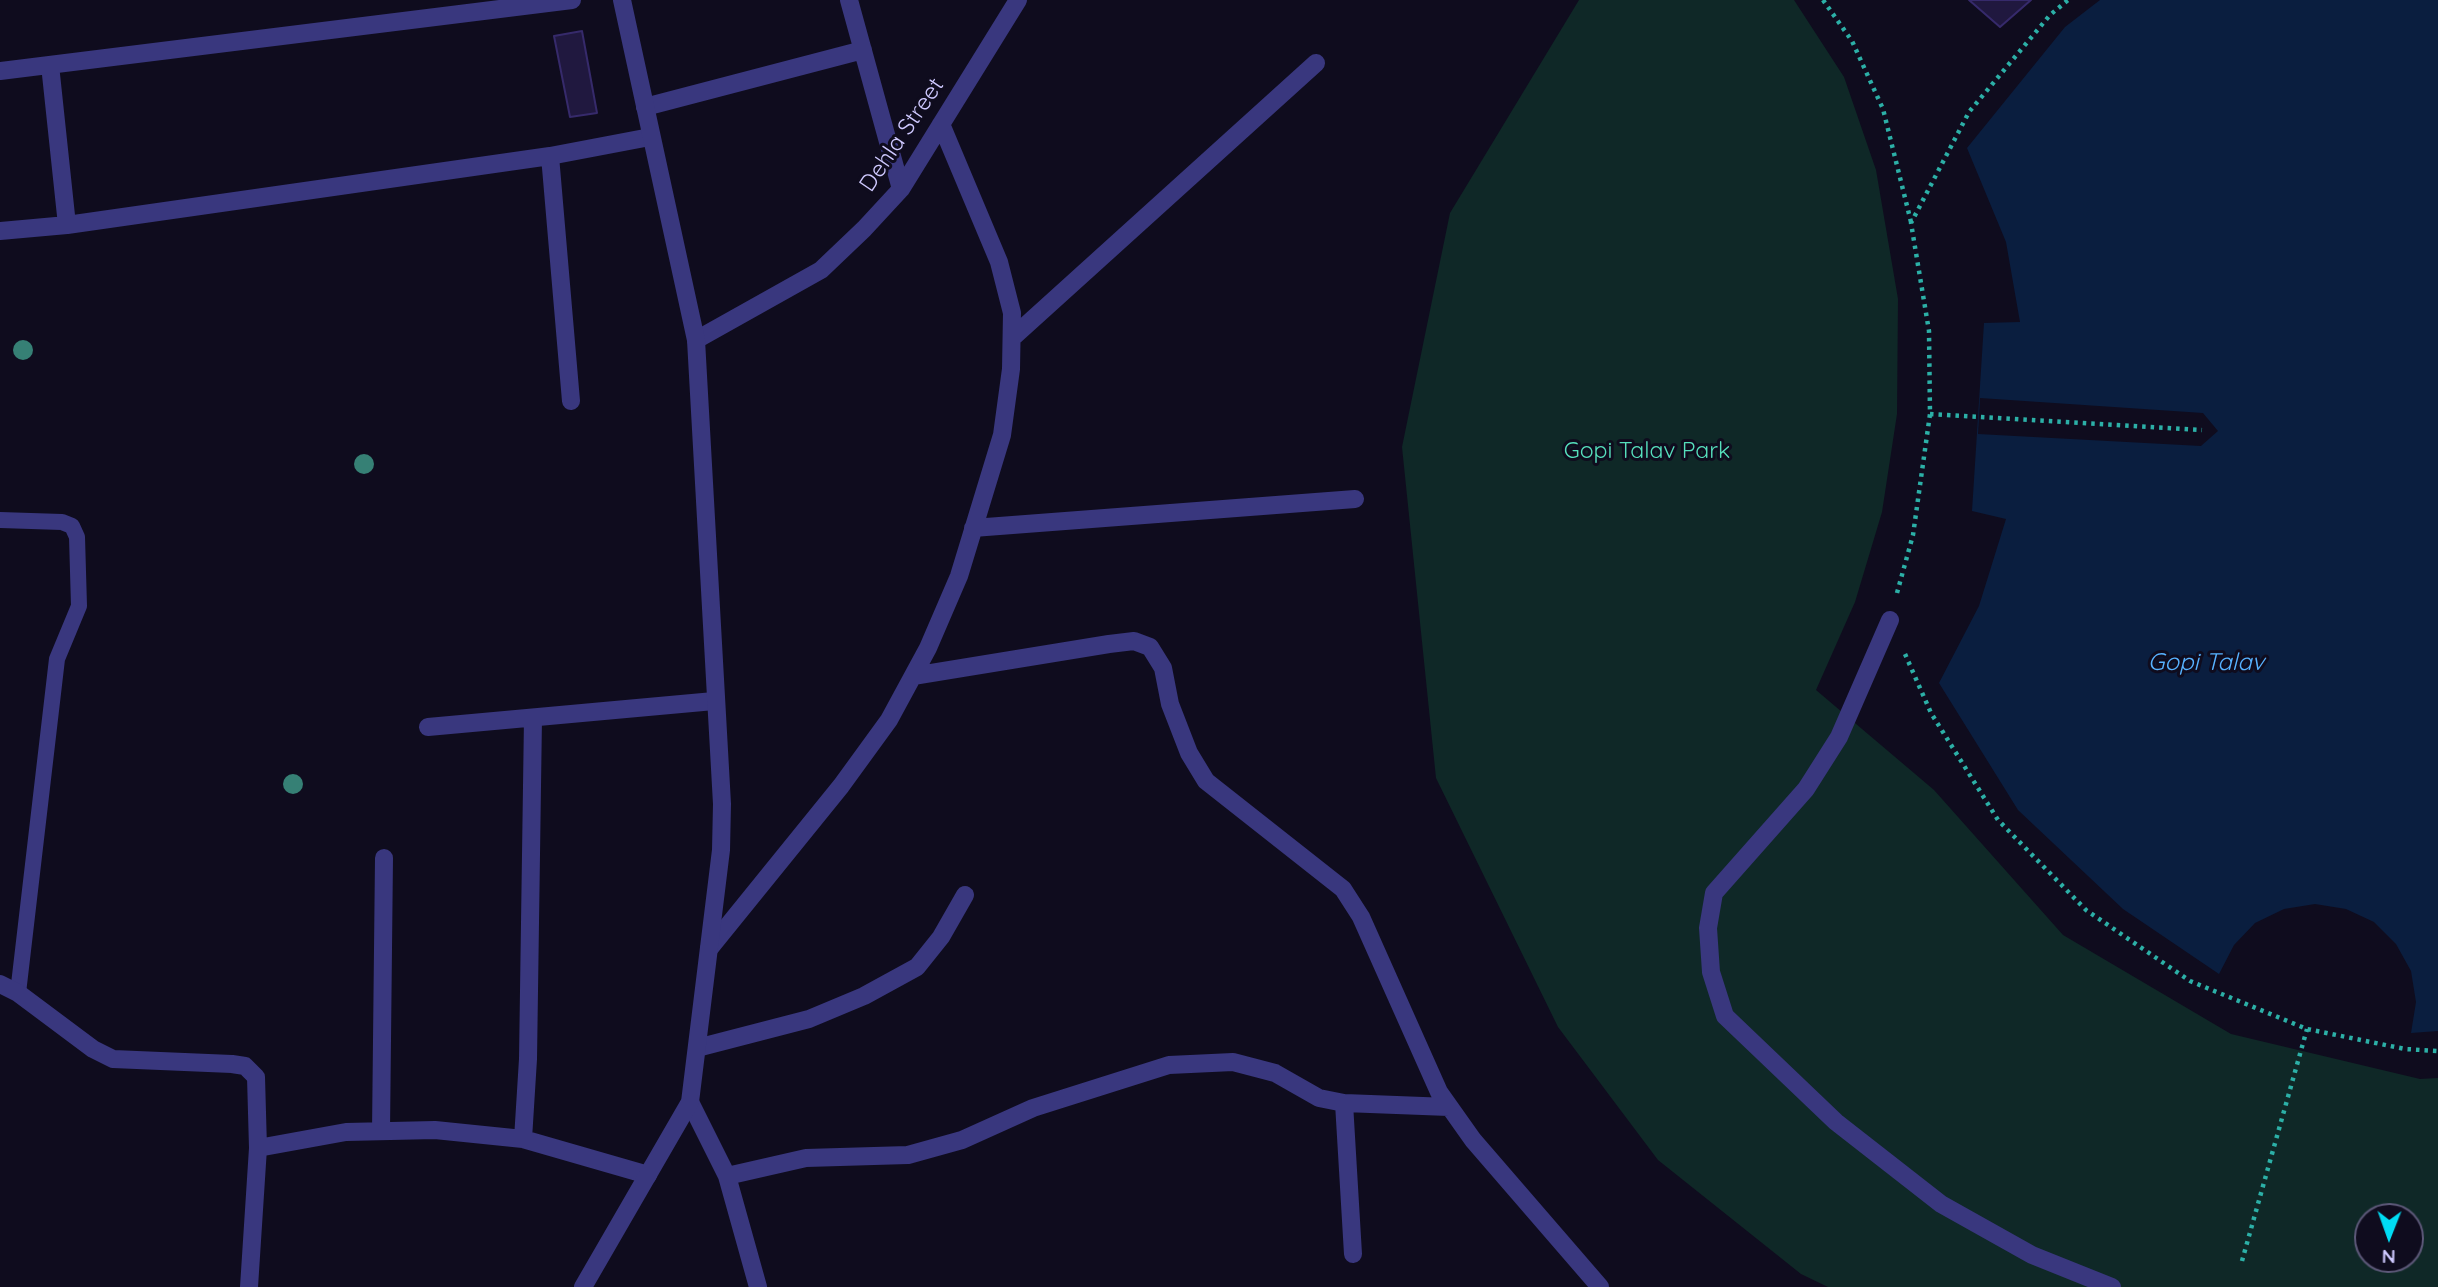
<!DOCTYPE html>
<html>
<head>
<meta charset="utf-8">
<style>
  body { margin:0 }
  #map { position:relative; width:2438px; height:1287px; overflow:hidden; background:#0f0c1e; font-family:Quicksand,sans-serif }
  canvas { display:block }
  .north { position:absolute; left:2354px; top:1203px; width:70px; height:70px; box-sizing:border-box; background:#0f0c1e; border:2px solid #5c5878; border-radius:50%; rotate:181deg; font-size:19px; font-weight:700; line-height:28px; text-align:center; color:#cfc9ff }
  .north::after { content:''; display:block; margin:auto; width:24px; height:32px; background:#00ddf4; clip-path:polygon(50% 0,100% 100%,50% 72%,0 100%) }
</style>
</head>
<body>
<div id="map">
<canvas width="2438" height="1287"></canvas>
<div class="north">N</div>
</div>
<script>
const c = document.querySelector('canvas').getContext('2d');
c.lineJoin = 'round';
function paint(path, color) { c.fillStyle = color; c.fill(path, 'evenodd'); }
const shape = rows => new Path2D(rows.map(r => 'M' + r).join(''));
function strokePath(path, color, width, dash) { c.strokeStyle = color; c.lineWidth = width; c.lineCap = dash ? 'butt' : 'round'; c.setLineDash(dash || []); c.stroke(path); }
function write(font, color, halo, rows, align = 'center') {
  c.font = font + ' Quicksand,sans-serif'; c.lineWidth = 6; c.setLineDash([]); c.textBaseline = 'middle'; c.strokeStyle = halo; c.fillStyle = color; for (const [text, x, y, turn = 0] of rows) {
    c.save(); c.translate(x, y); c.rotate((+turn || 0) * Math.PI / 180); c.textAlign = isNaN(turn) ? turn : align; if (halo) c.strokeText(text, 0, 0); c.fillText(text, 0, 0); c.restore();
  }
}
paint(shape([
  [1579,0,1794,0,1844,77,1876,170,1898,299,1897,414,1882,512,1855,602,1816,690,1934,790,2063,935,2231,1034,2420,1079,2438,1078,2438,1287,1828,1287,1801,1274,1658,1160,1558,1027,1436,778,1402,447,1450,213],
  [2368,1217,2410,1217,2410,1259,2368,1259]
]), '#0f2827');
paint(shape([
  [2100,0,2438,0,2438,1031,2411,1033,2416,1002,2411,971,2396,944,2374,922,2346,909,2315,904,2284,909,2255,923,2234,945,2219,974,2123,909,2018,810,1939,683,1979,606,2006,519,1972,511,1984,323,2020,322,2006,242,1967,148,2065,27]
]), '#0a1e3f');
paint(shape([
  [1980,398,2203,413,2218,431,2201,446,1978,434]
]), '#0f0c1e');
const building = shape([
  [1969,0,2031,0,2000,27,1969,0],
  [582,31,597,113,570,117,554,36,582,31]
]);
paint(building, '#20183f');
strokePath(building, '#362a6b', 2);
strokePath(shape([
  [1823,0,1852,41,1883,109,1911,222],
  [1930,414,2202,430],
  [1897,593,1913,535,1930,414,1929,331,1911,223,1969,112,2050,15,2068,0],
  [1905,654,1931,713,1998,820,2086,910,2190,981,2307,1029,2405,1049,2438,1051],
  [2242,1261,2307,1029]
]), '#2cb0a7', 4.5, [3.5, 5]);
strokePath(shape([
  [0,520,62,522,72,526,77,537,79,606,57,659,18,993]
]), '#39377e', 16);
strokePath(shape([
  [849,0,901,189],
  [50,65,67,225],
  [0,71,572,0],
  [645,107,863,50],
  [550,156,571,401],
  [0,231,67,225,550,156,650,137],
  [1012,338,1316,63],
  [696,340,821,270,864,229,901,189,1018,0],
  [973,528,1355,499],
  [1890,620,1839,737,1806,789,1714,893,1708,928,1711,972,1725,1016,1836,1122,1941,1204,2032,1255,2112,1287],
  [913,676,1109,644,1134,641,1150,647,1163,668,1170,704,1189,753,1206,781,1343,889,1361,917,1439,1092,1473,1140,1600,1287],
  [428,727,714,701],
  [709,949,841,786,889,720,928,648,959,576,1002,435,1011,369,1012,313,999,262,941,124],
  [0,984,18,993,93,1049,113,1059,232,1064,245,1066,256,1077,258,1148,249,1287],
  [697,1048,809,1019,864,996,917,967,941,937,965,895],
  [690,1102,727,1176,758,1287],
  [1344,1103,1353,1254],
  [381,1131,384,858],
  [523,1139,528,1059,533,718],
  [258,1148,346,1132,435,1130,523,1139,648,1175],
  [727,1176,806,1158,908,1155,962,1140,1033,1108,1169,1065,1233,1062,1275,1073,1319,1098,1344,1103,1449,1107]
]), '#39377e', 18);
strokePath(shape([
  [583,1287,690,1102,721,850,722,804,696,340,622,0]
]), '#39377e', 18);
c.fillStyle = '#368075';
for (const [x, y] of [
  [23,350],
  [364,464],
  [293,784]
]) { c.beginPath(); c.arc(x, y, 10, 0, 2 * Math.PI); c.fill(); }
write('23px', '#cfc9ff', '#0f0c1e', [
  ["Dehla Street",902,135,-56]
]);
write('23px', '#56dfbc', '#0f0c1e', [
  ["Gopi Talav Park",1647,451]
]);
write('italic 24px', '#57b2ff', '#0f0c1e', [
  ["Gopi Talav",2206,663]
]);
</script>
</body>
</html>
